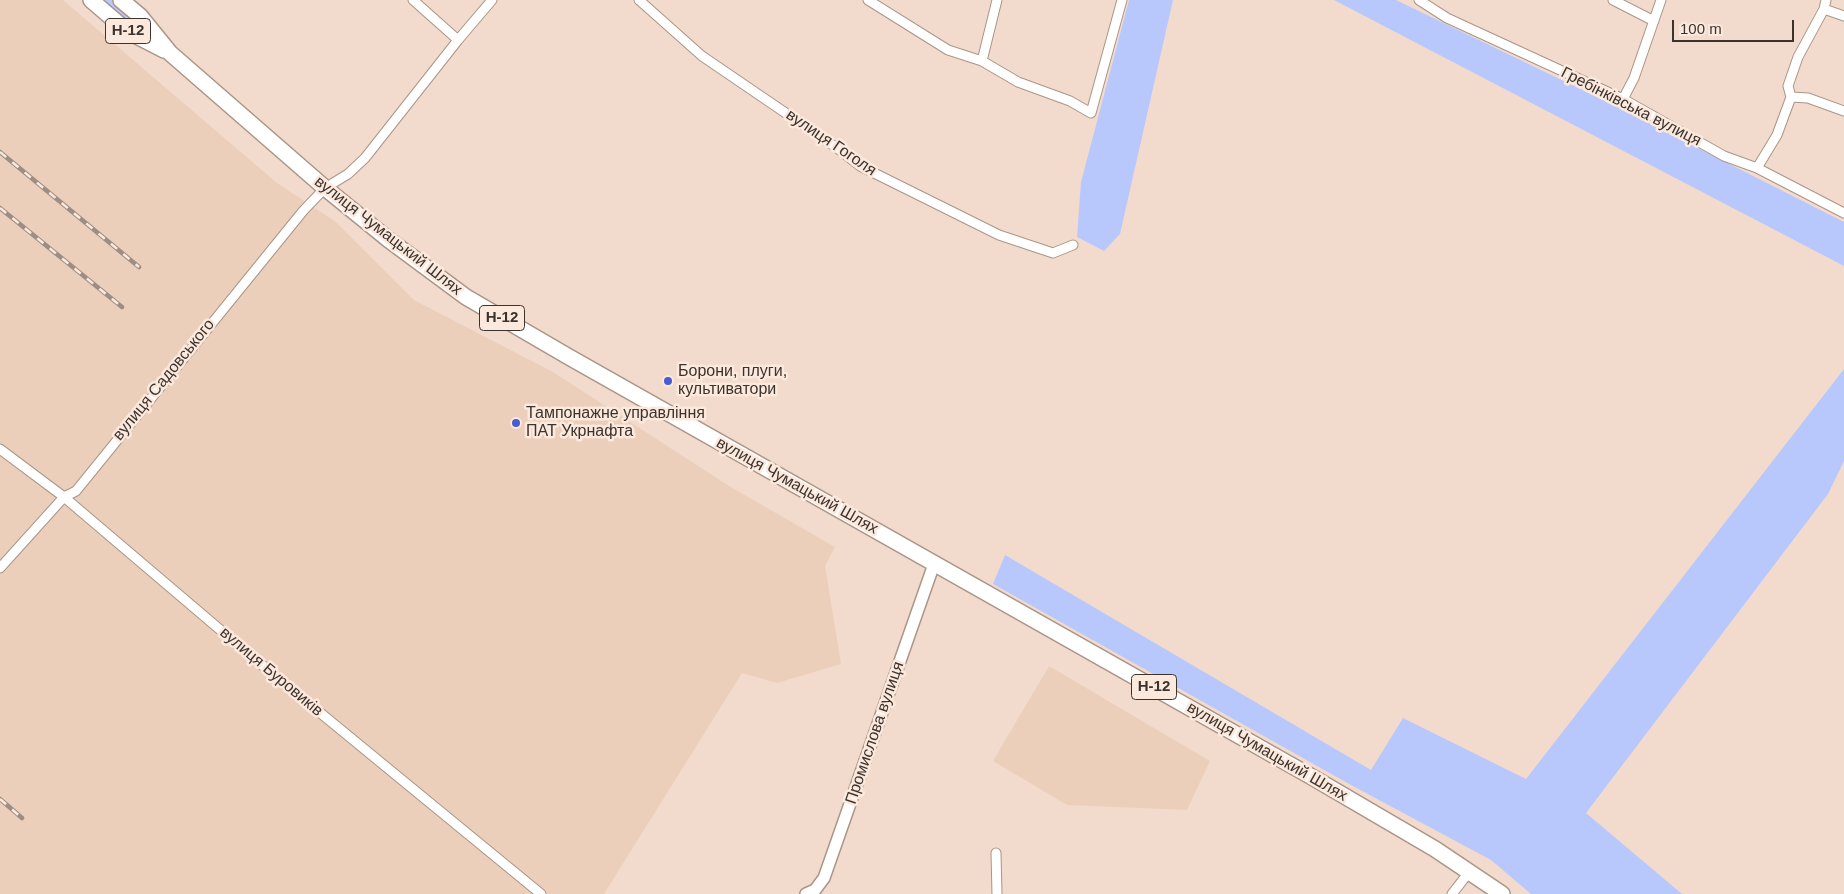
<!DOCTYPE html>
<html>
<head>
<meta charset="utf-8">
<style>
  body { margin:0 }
  #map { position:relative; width:1844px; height:894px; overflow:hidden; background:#f2dbcc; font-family:Arial,sans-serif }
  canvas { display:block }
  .scale { position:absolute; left:1672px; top:20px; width:122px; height:22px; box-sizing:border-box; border:2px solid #3c332d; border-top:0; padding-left:6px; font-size:15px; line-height:18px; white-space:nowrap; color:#3c332d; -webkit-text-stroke:4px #fce9dd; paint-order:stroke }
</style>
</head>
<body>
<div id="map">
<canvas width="1844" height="894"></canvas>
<div class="scale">100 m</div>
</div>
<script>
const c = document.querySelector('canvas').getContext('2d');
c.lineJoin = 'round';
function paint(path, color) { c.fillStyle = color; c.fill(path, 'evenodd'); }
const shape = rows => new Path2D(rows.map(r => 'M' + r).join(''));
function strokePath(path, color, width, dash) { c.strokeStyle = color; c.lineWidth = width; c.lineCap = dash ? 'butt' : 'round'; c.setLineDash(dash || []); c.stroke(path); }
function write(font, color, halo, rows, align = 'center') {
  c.font = font + ' Arial,sans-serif'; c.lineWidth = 5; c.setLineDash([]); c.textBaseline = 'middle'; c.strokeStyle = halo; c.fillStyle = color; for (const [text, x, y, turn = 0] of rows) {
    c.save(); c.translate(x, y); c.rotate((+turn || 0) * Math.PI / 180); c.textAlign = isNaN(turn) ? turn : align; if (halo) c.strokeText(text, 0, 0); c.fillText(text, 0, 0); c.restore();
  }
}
paint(shape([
  [0,0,63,0,277,183,336,222,414,300,553,372,729,486,835,547,825,566,841,664,777,683,742,673,604,894,0,894],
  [1049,666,1210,761,1187,810,1067,805,993,761]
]), '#eccfbb');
paint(shape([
  [102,0,113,0,130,14,125,19],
  [1129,0,1173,0,1120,234,1104,251,1077,237,1081,182],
  [1334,0,1396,0,1603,100,1844,222,1844,266],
  [1844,369,1844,461,1828,494,1586,813,1682,894,1531,894,1491,860,1351,785,993,584,1005,555,1371,770,1403,718,1526,779]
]), '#b8c8fd');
const minor = shape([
  [413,0,458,40],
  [639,0,702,56,837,148,860,166,999,235,1053,253,1073,245],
  [868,0,948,50,982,61,1018,82,1070,101,1091,113,1122,0],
  [1419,0,1447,18,1623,99,1724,156,1757,168,1844,213],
  [1613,0,1654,21],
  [1824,9,1844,16],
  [982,61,997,0],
  [1791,97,1808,98,1844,111],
  [1623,99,1634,78,1661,0],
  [1757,168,1777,135,1791,97,1788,86,1798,57,1824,9,1826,0],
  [0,449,64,497,251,656,541,894],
  [0,568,64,497,76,491,303,211,325,188,348,174,365,158,458,40,492,0],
  [996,853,997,894],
  [1452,894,1470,871]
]);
const tertiary = shape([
  [806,894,815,890,824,878,934,564]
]);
const primary = shape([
  [91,0,127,31,164,50],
  [121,0,140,16,170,53,325,188,389,240,466,297,569,357,1312,777,1435,849,1502,894]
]);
strokePath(minor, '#aa9587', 11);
strokePath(tertiary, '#aa9587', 14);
strokePath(primary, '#aa9587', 18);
strokePath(minor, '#fff', 9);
strokePath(tertiary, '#fff', 11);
strokePath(primary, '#fff', 15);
const rail = shape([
  [0,152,139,267],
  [0,208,122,307],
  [0,799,22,818]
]);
strokePath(rail, '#9d8d82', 4.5);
strokePath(rail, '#fce9dd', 2.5, [8]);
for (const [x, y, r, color] of [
  [668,381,5,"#475cd1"],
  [516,423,5,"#475cd1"]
]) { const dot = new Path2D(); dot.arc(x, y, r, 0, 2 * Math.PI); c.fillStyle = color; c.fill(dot); strokePath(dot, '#fce9dd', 2); }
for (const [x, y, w] of [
  [128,31,45],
  [502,318,45],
  [1154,687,45]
]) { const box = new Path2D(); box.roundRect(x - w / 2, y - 12.5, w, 25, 4); c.fillStyle = '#fce9dd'; c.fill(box); strokePath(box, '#3c332d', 1); }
write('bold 15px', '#3c332d', null, [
  ["Н-12",128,31],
  ["Н-12",502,318],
  ["Н-12",1154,687]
]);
write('16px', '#3c332d', '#fce9dd', [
  ["Гребінківська вулиця",1631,107,27],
  ["вулиця Гоголя",831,143,34],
  ["вулиця Чумацький Шлях",388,236,38],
  ["вулиця Садовського",164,380,-51],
  ["вулиця Чумацький Шлях",797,486,29],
  ["вулиця Буровиків",271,672,40],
  ["Промислова вулиця",875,733,-71],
  ["вулиця Чумацький Шлях",1267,752,30]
]);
write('16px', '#3c332d', '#fce9dd', [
  ["Борони, плуги,",678,372],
  ["культиватори",678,390],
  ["Тампонажне управління",526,414],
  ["ПАТ Укрнафта",526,432]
], 'left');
</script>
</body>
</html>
